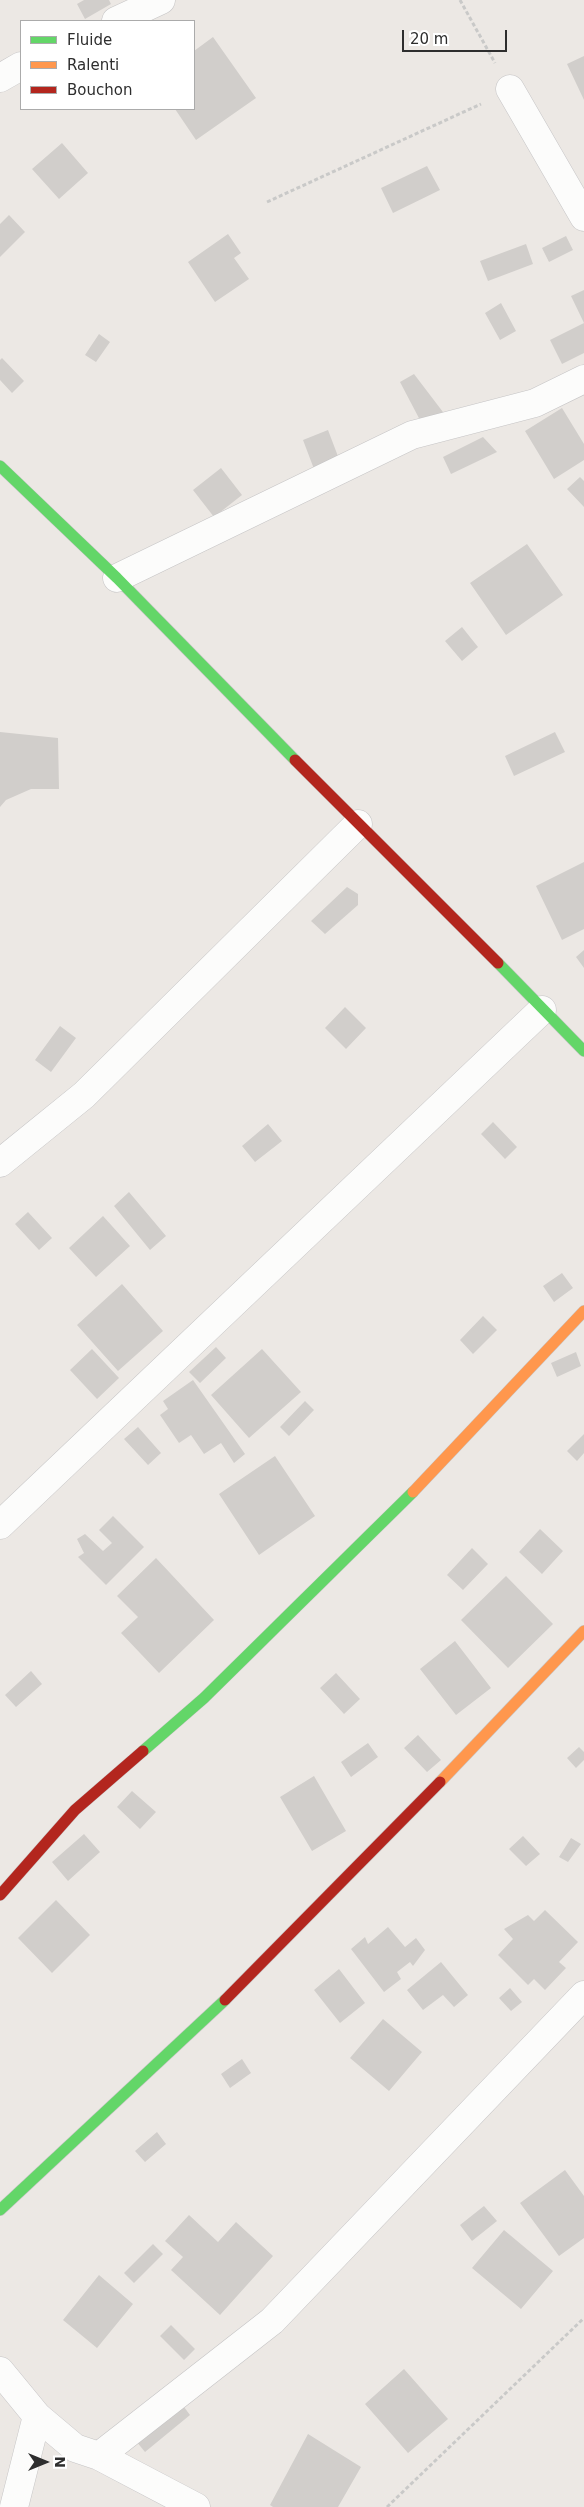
<!DOCTYPE html>
<html>
<head>
<meta charset="utf-8">
<style>
  body { margin:0 }
  #map { position:relative; width:584px; height:2507px; overflow:hidden; background:#ece8e4; font-family:"DejaVu Sans",sans-serif }
  canvas { display:block }
  .legend { position:absolute; left:20px; top:20px; width:175px; height:90px; box-sizing:border-box; background:#fff; border:1px solid #ababab; margin:0; padding:6px 9px; list-style:none; font-size:15px; color:#2e2e2e }
  .legend li { display:flex; align-items:center; gap:10px; height:25px }
  .legend b { width:25px; border:1px solid #ababab }
  .north { position:absolute; left:20px; top:2437px; width:50px; height:50px; -webkit-text-stroke:4px #fff; paint-order:stroke; rotate:90deg; font-size:14px; font-weight:700; line-height:20px; text-align:center; color:#2e2e2e }
  .north::after { content:''; display:block; margin:auto; width:18px; height:22px; background:#2e2e2e; clip-path:polygon(50% 0,100% 100%,50% 72%,0 100%) }
  .scale { position:absolute; left:402px; top:30px; width:105px; height:22px; box-sizing:border-box; border:2px solid #2e2e2e; border-top:0; padding-left:6px; font-size:15px; line-height:18px; white-space:nowrap; color:#2e2e2e; -webkit-text-stroke:4px #fff; paint-order:stroke }
</style>
</head>
<body>
<div id="map">
<canvas width="584" height="2507"></canvas>
<ul class="legend">
<li><b style="height:6px;background:#63d668"></b>Fluide</li>
<li><b style="height:6px;background:#ff974d"></b>Ralenti</li>
<li><b style="height:6px;background:#b3261e"></b>Bouchon</li>
</ul>
<div class="north">N</div>
<div class="scale">20 m</div>
</div>
<script>
const c = document.querySelector('canvas').getContext('2d');
c.lineJoin = 'round';
function paint(path, color) { c.fillStyle = color; c.fill(path, 'evenodd'); }
const shape = rows => new Path2D(rows.map(r => 'M' + r).join(''));
function strokePath(path, color, width, dash) { c.strokeStyle = color; c.lineWidth = width; c.lineCap = dash ? 'butt' : 'round'; c.setLineDash(dash || []); c.stroke(path); }
paint(shape([
  [84,0,109,0,111,4,85,19,77,4],
  [213,37,256,98,196,140,175,109,194,109,194,51],
  [584,56,584,100,567,64],
  [62,143,88,173,59,199,32,169],
  [427,166,440,190,393,213,381,188],
  [9,215,25,232,0,257,0,224],
  [228,234,241,253,234,258,249,279,215,302,188,262],
  [566,236,573,250,549,262,542,248],
  [526,244,533,264,488,281,480,261],
  [584,290,584,353,562,364,550,340,584,323,571,296],
  [501,303,516,331,500,340,485,313],
  [99,334,110,342,96,362,85,355],
  [2,358,24,381,12,393,0,380,0,360],
  [414,374,446,416,421,422,400,382],
  [562,408,584,444,584,460,554,479,525,431],
  [328,430,339,459,314,469,303,440],
  [483,437,497,452,451,474,443,457],
  [221,468,242,495,214,517,193,490],
  [580,477,584,481,584,507,567,489],
  [527,544,563,595,506,635,470,583],
  [462,627,478,647,462,661,445,641],
  [0,732,58,738,59,789,31,789,6,800,0,807],
  [555,732,565,752,514,776,505,756],
  [584,862,584,929,562,940,536,886],
  [347,887,358,894,358,905,325,934,311,921],
  [584,950,584,968,576,957],
  [345,1007,366,1028,346,1049,325,1028],
  [60,1026,76,1038,51,1072,35,1060],
  [493,1122,517,1147,505,1159,481,1134],
  [268,1124,282,1141,255,1162,242,1146],
  [129,1192,166,1236,150,1250,114,1206],
  [28,1212,52,1238,39,1250,15,1224],
  [103,1216,130,1246,96,1277,69,1248],
  [562,1273,573,1288,554,1302,543,1286],
  [122,1284,163,1331,118,1371,77,1325],
  [483,1316,497,1330,473,1354,460,1340],
  [216,1347,226,1358,200,1383,189,1372],
  [92,1349,119,1378,97,1399,70,1370],
  [262,1349,301,1392,249,1438,211,1395],
  [576,1352,581,1366,557,1377,551,1363],
  [193,1380,245,1454,234,1463,221,1443,204,1454,191,1435,179,1443,160,1415,168,1409,163,1401],
  [305,1401,314,1410,289,1436,280,1427],
  [138,1427,161,1453,148,1465,124,1439],
  [584,1434,584,1453,577,1461,567,1451],
  [275,1456,315,1516,259,1555,219,1494],
  [113,1516,144,1547,106,1585,78,1557,84,1553,77,1539,85,1534,103,1551,112,1543,99,1530],
  [540,1529,563,1551,542,1574,519,1552],
  [472,1548,488,1564,463,1590,447,1575],
  [156,1558,214,1620,159,1673,121,1633,138,1617,117,1596],
  [506,1576,553,1624,508,1668,461,1620],
  [455,1641,491,1688,456,1715,420,1669],
  [31,1671,42,1684,16,1707,5,1695],
  [336,1673,360,1699,344,1714,320,1688],
  [418,1735,441,1760,427,1772,404,1748],
  [368,1743,378,1757,351,1777,341,1762],
  [579,1747,584,1752,584,1760,576,1768,567,1758],
  [314,1776,346,1831,312,1851,280,1797],
  [132,1791,156,1812,140,1829,117,1807],
  [84,1834,100,1852,68,1881,52,1862],
  [523,1836,540,1854,526,1866,509,1849],
  [571,1838,581,1844,568,1862,559,1857],
  [56,1900,90,1935,52,1973,18,1938],
  [545,1910,578,1942,559,1962,566,1968,545,1990,534,1979,528,1985,498,1955,513,1939,504,1929,528,1915,534,1921],
  [388,1927,405,1947,416,1938,425,1950,413,1966,410,1962,397,1972,401,1979,384,1992,351,1949,365,1937,368,1944],
  [441,1962,468,1995,454,2007,443,1995,423,2010,407,1990],
  [339,1969,365,2003,340,2023,314,1990],
  [510,1988,522,2002,511,2011,499,1998],
  [383,2019,422,2052,389,2091,350,2058],
  [242,2059,251,2073,230,2088,221,2074],
  [157,2132,166,2144,145,2162,135,2151],
  [565,2170,584,2196,584,2238,559,2256,520,2203],
  [484,2206,497,2221,472,2241,460,2225],
  [189,2215,218,2242,236,2222,273,2256,220,2315,171,2270,183,2257,165,2241],
  [504,2230,553,2271,521,2309,472,2268],
  [153,2244,163,2254,134,2283,124,2273],
  [99,2275,133,2304,97,2348,63,2320],
  [171,2325,195,2349,184,2360,160,2336],
  [404,2369,448,2419,408,2453,365,2404],
  [181,2403,190,2415,145,2452,136,2441],
  [308,2434,361,2467,338,2507,273,2507,270,2505]
]), '#d1cecb');
const street = shape([
  [116,21,161,0],
  [0,78,21,66],
  [510,89,584,217],
  [117,578,412,435,535,403,584,379],
  [0,1163,84,1095,358,824],
  [0,1525,542,1010],
  [0,2371,37,2416,75,2448,99,2456,196,2507],
  [99,2456,272,2321,584,1995],
  [14,2507,37,2416]
]);
const fast = shape([
  [0,466,117,578,295,760],
  [498,963,584,1051],
  [143,1751,204,1698,413,1492],
  [0,2210,225,2000]
]);
const slow = shape([
  [413,1492,584,1311],
  [440,1782,584,1631]
]);
const jam = shape([
  [295,760,498,963],
  [0,1895,75,1810,143,1751],
  [225,2000,440,1782]
]);
strokePath(street, '#c5c4c5', 29);
strokePath(fast, '#c5c4c5', 12);
strokePath(slow, '#c5c4c5', 12);
strokePath(jam, '#c5c4c5', 12);
strokePath(shape([
  [460,0,495,63],
  [267,202,481,104],
  [387,2507,584,2318]
]), '#c9c9c8', 3, [4, 2.5]);
strokePath(street, '#fcfcfb', 28);
strokePath(fast, '#63d668', 11);
strokePath(slow, '#ff974d', 11);
strokePath(jam, '#b3261e', 11);
</script>
</body>
</html>
